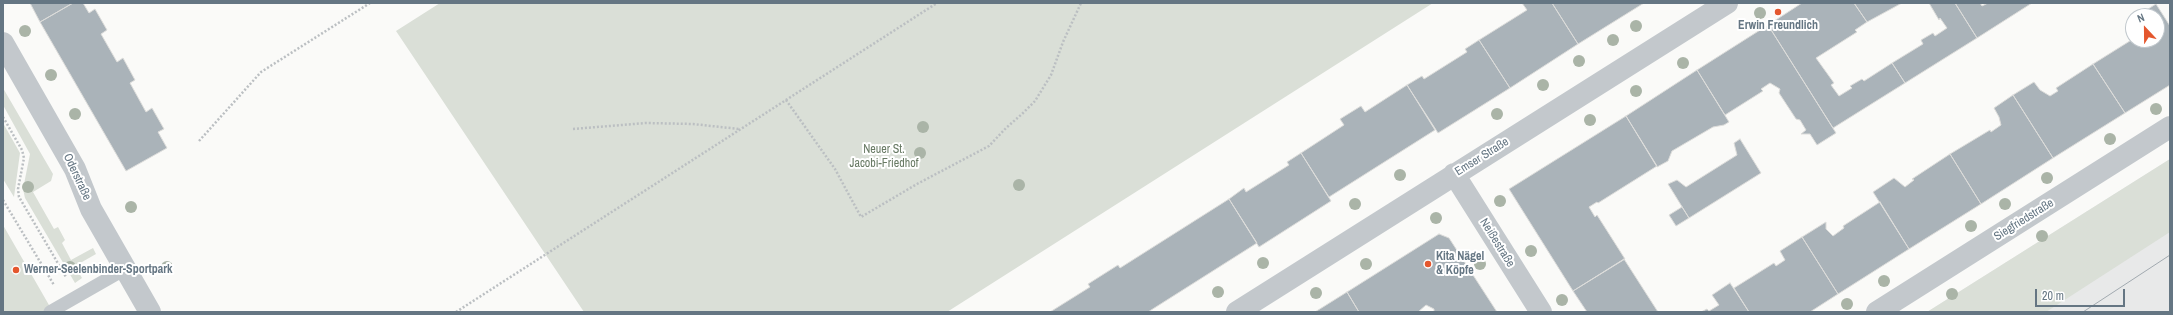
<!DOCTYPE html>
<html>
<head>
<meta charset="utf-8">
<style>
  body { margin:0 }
  #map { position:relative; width:2173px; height:315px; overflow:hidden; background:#fafaf8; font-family:"Archivo Narrow",sans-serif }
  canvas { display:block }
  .frame { position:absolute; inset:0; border:4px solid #657683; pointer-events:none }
  .north { position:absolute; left:2125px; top:8px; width:40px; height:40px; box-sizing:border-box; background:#fff; border:1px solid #c1c8cd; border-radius:50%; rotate:338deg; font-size:11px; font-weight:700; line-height:16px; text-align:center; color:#657683 }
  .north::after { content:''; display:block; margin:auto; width:14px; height:18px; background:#e4572e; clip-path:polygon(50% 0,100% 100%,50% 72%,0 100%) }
  .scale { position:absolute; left:2035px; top:289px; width:90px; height:18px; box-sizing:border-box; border:2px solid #657683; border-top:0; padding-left:5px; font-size:12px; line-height:14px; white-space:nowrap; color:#657683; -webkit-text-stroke:3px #fff; paint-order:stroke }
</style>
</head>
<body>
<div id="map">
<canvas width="2173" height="315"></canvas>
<div class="frame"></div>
<div class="north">N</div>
<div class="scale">20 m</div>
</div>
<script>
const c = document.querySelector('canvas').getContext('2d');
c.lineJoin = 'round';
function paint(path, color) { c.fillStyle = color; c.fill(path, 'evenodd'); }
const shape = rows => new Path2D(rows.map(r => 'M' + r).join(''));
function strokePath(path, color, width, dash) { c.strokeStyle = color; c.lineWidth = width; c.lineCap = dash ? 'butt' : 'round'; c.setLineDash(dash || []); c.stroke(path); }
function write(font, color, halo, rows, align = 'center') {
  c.font = font + ' "Archivo Narrow",sans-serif'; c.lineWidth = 4; c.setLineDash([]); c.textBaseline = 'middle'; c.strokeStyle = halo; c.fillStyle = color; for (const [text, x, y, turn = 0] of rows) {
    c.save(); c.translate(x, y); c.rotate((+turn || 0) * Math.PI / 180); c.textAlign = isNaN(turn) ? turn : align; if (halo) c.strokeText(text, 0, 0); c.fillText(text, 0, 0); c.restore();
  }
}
paint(shape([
  [2170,159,2170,312,1927,312]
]), '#e8e9e9');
paint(shape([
  [440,3,1433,3,947,312,584,312,396,31],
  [3,88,53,174,51,181,33,192,54,229,58,227,65,240,62,243,71,260,93,248,96,254,75,266,82,278,75,283,25,198,23,189,30,154,3,105],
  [3,123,20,153,14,197,3,179],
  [2170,159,2170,232,2046,312,1927,312],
  [3,225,53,312,3,312]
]), '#dadfd7');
const building = shape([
  [30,3,73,3,40,22,30,3],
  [73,3,83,3,89,13,95,9,107,30,101,34,117,62,123,58,135,80,130,83,146,112,152,108,164,129,158,132,167,148,126,171,40,22,73,3],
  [1522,3,1552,3,1578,44,1510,88,1479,40,1527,10,1522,3],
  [1552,3,1644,3,1578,44,1552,3],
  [1802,3,1854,3,1867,22,1855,30,1857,32,1816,58,1834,83,1831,85,1839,96,1852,88,1850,86,1862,79,1864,81,1892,63,1905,83,1833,128,1768,25,1802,3],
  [1854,3,1902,3,1867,22,1854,3],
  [1929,3,1955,3,1977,38,1905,83,1892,63,1923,44,1921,40,1933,33,1935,36,1947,28,1940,18,1939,20,1929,3],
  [1955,3,1980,3,1982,6,1988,3,2032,3,1977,38,1955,3],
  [2156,4,2170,26,2170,85,2125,113,2093,64,2133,39,2135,41,2157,40,2157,16,2137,16,2156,4],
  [1768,25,1836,133,1817,145,1810,134,1801,134,1806,130,1800,120,1796,119,1779,93,1780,89,1770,83,1761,89,1763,91,1725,115,1697,70,1768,25],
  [1479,40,1510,88,1438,133,1407,85,1422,76,1424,79,1467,52,1465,49,1479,40],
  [2093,64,2125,113,2053,158,2013,95,2034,82,2040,90,2050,96,2058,91,2056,88,2093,64],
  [1697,70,1729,122,1724,125,1713,127,1672,151,1668,161,1657,167,1626,116,1697,70],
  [1407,85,1435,130,1329,197,1301,153,1344,125,1340,119,1361,106,1365,112,1407,85],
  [2013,95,2053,158,1981,204,1950,154,1990,130,1991,132,2001,125,1999,117,1994,108,2013,95],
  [1626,116,1657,166,1598,203,1597,202,1589,207,1595,217,1597,215,1625,259,1573,291,1509,189,1626,116],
  [1740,139,1761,173,1689,218,1668,184,1677,180,1686,187,1737,155,1734,143,1740,139],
  [1301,153,1331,201,1259,247,1229,199,1244,188,1246,192,1289,165,1287,162,1301,153],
  [1950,154,1981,204,1909,249,1873,192,1894,178,1905,187,1914,180,1912,179,1950,154],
  [1229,199,1257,243,1148,312,1050,312,1090,287,1088,284,1118,265,1120,268,1229,199],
  [1880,202,1909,249,1838,294,1802,237,1826,222,1826,229,1833,236,1844,228,1843,226,1880,202],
  [1682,207,1689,218,1676,226,1669,215,1682,207],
  [1439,234,1449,238,1497,312,1434,312,1434,309,1426,305,1418,312,1359,312,1347,292,1439,234],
  [1802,237,1838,294,1810,312,1749,312,1734,288,1774,263,1776,266,1785,260,1780,251,1802,237],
  [1624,259,1658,312,1587,312,1573,291,1624,259],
  [1730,283,1749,312,1701,312,1707,309,1709,311,1719,305,1712,295,1730,283],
  [1347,292,1359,312,1315,312,1347,292]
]);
paint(building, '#aab3b9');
strokePath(building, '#dcdcda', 1);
strokePath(shape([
  [786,100,835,169,861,217,917,184,989,146,1006,128,1022,114,1035,101,1051,75,1063,42,1081,3],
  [3,117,22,150,24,158,18,189,19,197,66,277],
  [573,129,646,123,693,124,739,129],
  [199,141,261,72,370,3],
  [3,200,54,285],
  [456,312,937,3]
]), '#bbbfc2', 2.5, [2, 2]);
strokePath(shape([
  [50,312,125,269]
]), '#c3c8cc', 13);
strokePath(shape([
  [3,43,75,169,91,209,150,312],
  [1454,174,1541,312],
  [1237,312,1727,3],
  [1877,312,2170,127]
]), '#c3c8cc', 22);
strokePath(shape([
  [2083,312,2170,255]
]), '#a2aab0', 1);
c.fillStyle = '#aab4a7';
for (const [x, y] of [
  [1760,13],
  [1636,26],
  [25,31],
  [1613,40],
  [1579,61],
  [1683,63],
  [51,75],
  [1543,85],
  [1636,91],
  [2156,109],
  [75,114],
  [1497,114],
  [1590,120],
  [923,127],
  [2110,139],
  [920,153],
  [1400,175],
  [2047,178],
  [1019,185],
  [28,187],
  [1500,201],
  [1355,204],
  [2005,204],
  [131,207],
  [1436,218],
  [1971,226],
  [2042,236],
  [1531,251],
  [1263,263],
  [1366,264],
  [1480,264],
  [70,267],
  [167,267],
  [1884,281],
  [1218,292],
  [1316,293],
  [1952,294],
  [1562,300],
  [1847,304]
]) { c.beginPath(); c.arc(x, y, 6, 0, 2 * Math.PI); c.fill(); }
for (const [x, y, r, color] of [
  [1778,12,4,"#e4572e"],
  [1428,264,4,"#e4572e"],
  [16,270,4,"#e4572e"]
]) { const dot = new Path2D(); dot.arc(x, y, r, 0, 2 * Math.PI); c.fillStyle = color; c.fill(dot); strokePath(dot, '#fff', 1.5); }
write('bold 12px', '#657683', '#fff', [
  ["Erwin Freundlich",1778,26,"center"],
  ["Kita Nägel",1436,257],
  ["& Köpfe",1436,271],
  ["Werner-Seelenbinder-Sportpark",24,270]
], 'left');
write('12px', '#687a64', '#fff', [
  ["Neuer St.",884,150],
  ["Jacobi-Friedhof",884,164]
]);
write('12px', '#657683', '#fff', [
  ["Emser Straße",1482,157,-32],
  ["Oderstraße",77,177,65],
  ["Siegfriedstraße",2024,220,-32],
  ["Neißestraße",1497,243,58]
]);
</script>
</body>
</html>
